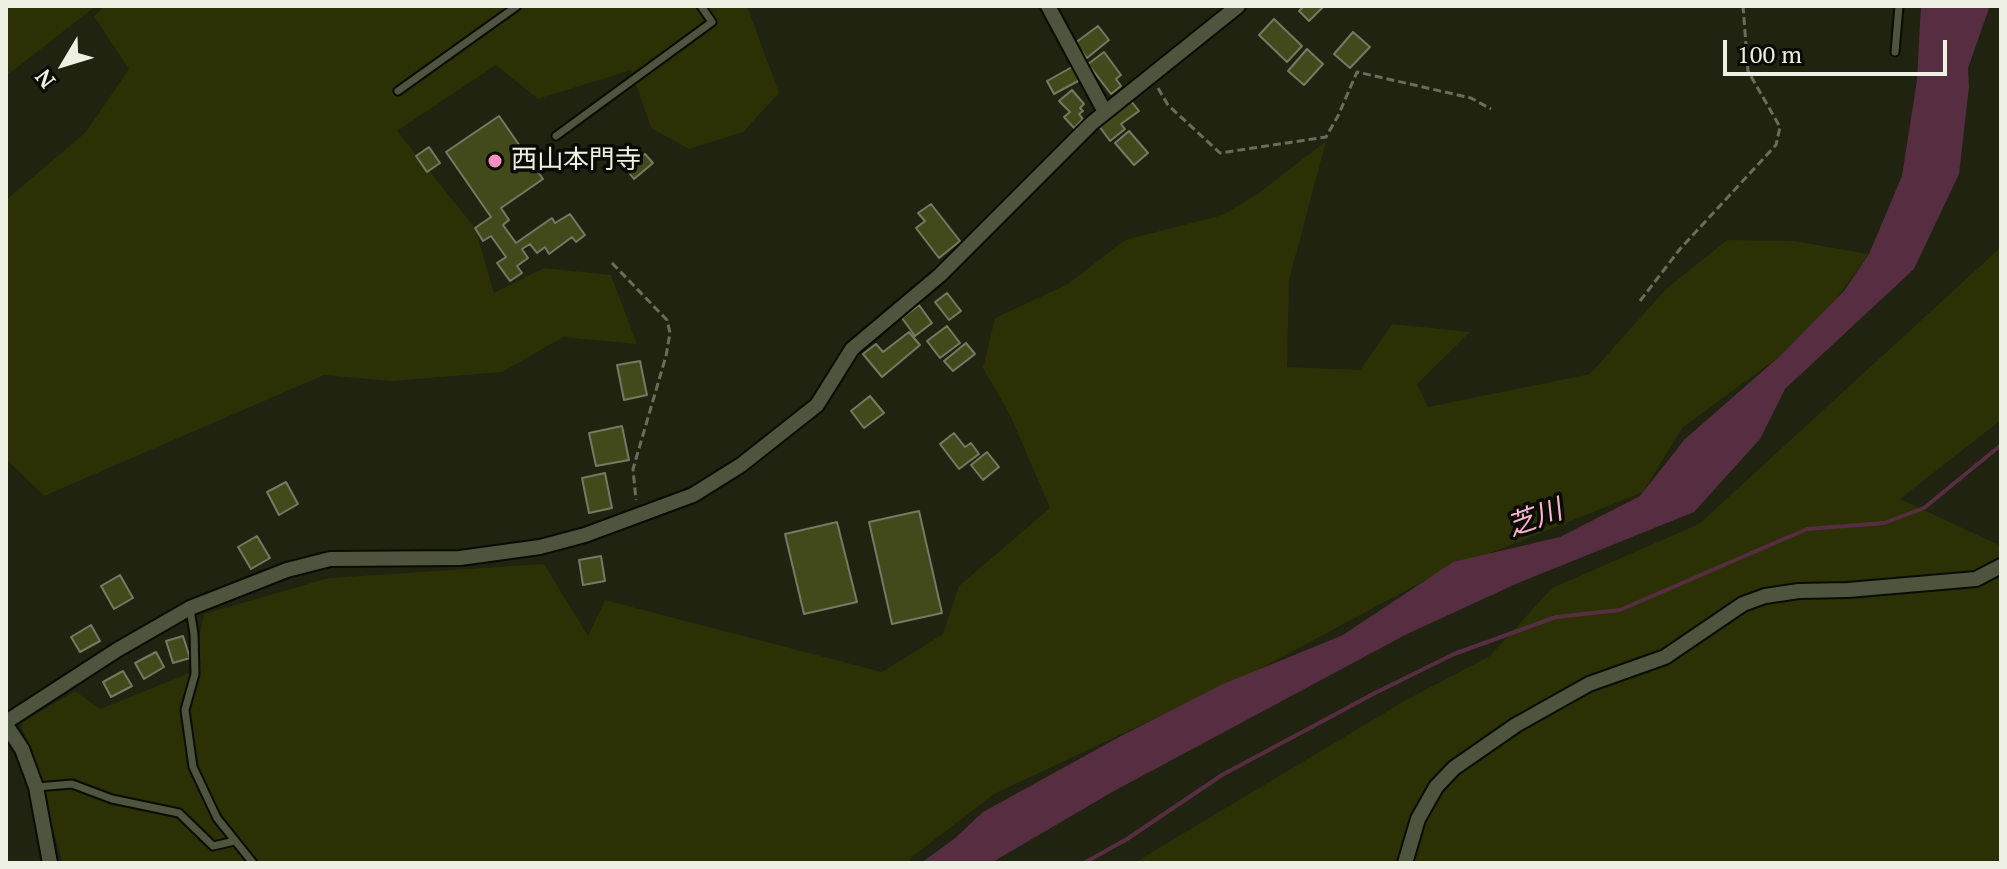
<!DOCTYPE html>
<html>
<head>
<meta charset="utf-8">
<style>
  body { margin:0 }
  #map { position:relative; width:2007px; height:869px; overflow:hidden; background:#1f230f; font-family:"PT Serif",serif }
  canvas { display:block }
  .frame { position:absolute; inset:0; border:8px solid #edf0e3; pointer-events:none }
  .north { position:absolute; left:24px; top:24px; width:80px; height:80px; -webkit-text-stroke:6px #0a0c04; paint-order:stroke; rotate:232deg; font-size:22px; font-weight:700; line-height:32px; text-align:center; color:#edf0e3 }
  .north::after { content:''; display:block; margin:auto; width:28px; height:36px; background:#edf0e3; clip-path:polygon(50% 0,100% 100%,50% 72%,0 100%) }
  .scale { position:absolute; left:1723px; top:40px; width:224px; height:36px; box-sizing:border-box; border:4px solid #edf0e3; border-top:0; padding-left:10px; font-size:24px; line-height:28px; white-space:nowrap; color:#edf0e3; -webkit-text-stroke:6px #0a0c04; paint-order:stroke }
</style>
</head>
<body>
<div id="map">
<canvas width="2007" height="869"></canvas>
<div class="frame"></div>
<div class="north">N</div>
<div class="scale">100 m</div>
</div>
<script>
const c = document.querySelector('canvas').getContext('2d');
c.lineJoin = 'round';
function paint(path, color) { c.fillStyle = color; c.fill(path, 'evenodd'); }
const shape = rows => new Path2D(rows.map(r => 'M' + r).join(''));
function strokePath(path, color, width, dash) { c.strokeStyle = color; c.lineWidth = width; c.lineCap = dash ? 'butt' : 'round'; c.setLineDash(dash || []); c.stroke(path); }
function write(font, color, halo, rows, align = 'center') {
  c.font = font + ' "PT Serif","Noto Sans JP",serif'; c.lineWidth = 7; c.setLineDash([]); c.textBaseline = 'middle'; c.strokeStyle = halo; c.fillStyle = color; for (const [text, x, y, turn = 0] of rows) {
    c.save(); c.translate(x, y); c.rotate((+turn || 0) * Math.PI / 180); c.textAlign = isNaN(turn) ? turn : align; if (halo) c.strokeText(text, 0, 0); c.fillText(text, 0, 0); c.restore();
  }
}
paint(shape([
  [6,6,96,6,6,76],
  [105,6,747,6,779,93,743,132,689,149,651,128,631,70,538,99,496,65,397,131,475,228,494,293,544,268,611,275,637,344,563,337,502,372,392,381,324,375,44,496,6,459,6,200,86,132,129,69,94,16],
  [1326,141,1289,280,1287,367,1360,370,1392,324,1470,332,1417,384,1428,407,1590,374,1666,289,1727,240,1794,241,1869,254,1836,299,1780,356,1682,428,1643,492,1431,577,1256,671,994,794,912,857,908,863,63,863,21,723,75,691,100,709,192,672,204,614,329,578,544,564,588,636,605,600,882,672,943,634,959,586,1050,508,1010,415,983,368,995,318,1068,284,1125,240,1223,215,1259,193],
  [2001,247,2001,420,1900,499,2001,546,2001,863,1134,863,1406,700,1490,656,1552,588,1699,524]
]), '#2b3105');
paint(shape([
  [1921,6,1965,6,1969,87,1959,174,1914,269,1785,389,1760,439,1694,512,1518,583,1407,634,1114,791,991,863,921,863,954,839,983,812,1121,736,1221,685,1343,635,1453,562,1560,537,1640,496,1685,439,1780,356,1844,291,1869,254,1902,176,1917,80]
]), '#572d41');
strokePath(shape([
  [1084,863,1127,839,1222,775,1375,693,1454,654,1556,617,1620,610,1807,529,1884,523,1924,508,2001,445]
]), '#572d41', 4);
strokePath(shape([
  [1954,69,1976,6]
]), '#572d41', 26);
const building = shape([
  [1304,6,1324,6,1309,21,1299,11,1304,6],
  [1274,19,1302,46,1287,62,1259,35,1274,19],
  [1098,26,1109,40,1087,58,1075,43,1098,26],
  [1353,32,1370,47,1350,68,1334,54,1353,32],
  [1307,49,1323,64,1304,85,1288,71,1307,49],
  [1104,52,1121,75,1116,79,1121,86,1111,94,1088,64,1104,52],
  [1072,67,1080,80,1054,94,1047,81,1072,67],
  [1072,90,1084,104,1080,108,1083,111,1079,114,1083,119,1074,128,1064,117,1070,112,1059,101,1072,90],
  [1131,101,1139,111,1121,124,1125,129,1110,141,1099,126,1131,101],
  [499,116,543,179,501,208,509,220,503,225,516,243,552,218,555,223,570,214,585,235,576,242,572,237,549,254,545,247,537,253,530,244,522,249,528,258,517,266,522,273,510,281,497,263,506,257,491,236,483,241,475,228,491,217,446,152,499,116],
  [1129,131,1148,153,1134,165,1115,143,1129,131],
  [429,147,440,163,427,172,416,156,429,147],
  [645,154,653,163,634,179,626,169,645,154],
  [931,204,960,241,939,258,916,228,925,221,918,213,931,204],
  [947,293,961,311,949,320,935,302,947,293],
  [919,305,932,323,915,336,902,318,919,305],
  [947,326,960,343,940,358,927,341,947,326],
  [909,332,920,345,882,377,863,354,876,344,883,352,909,332],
  [966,343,975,354,953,371,944,361,966,343],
  [640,361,647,395,624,400,617,365,640,361],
  [870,396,884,413,864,428,851,411,870,396],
  [622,426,629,460,596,466,589,433,622,426],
  [954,433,965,447,971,443,979,454,959,469,940,444,954,433],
  [987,452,999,467,983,480,971,465,987,452],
  [605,473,612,508,589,513,582,478,605,473],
  [286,482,298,504,279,515,267,492,286,482],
  [919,511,942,613,892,624,869,522,919,511],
  [837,522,857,602,804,614,785,534,837,522],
  [257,536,270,558,251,569,238,547,257,536],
  [601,556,605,581,583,585,579,560,601,556],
  [120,575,133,598,114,609,101,586,120,575],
  [91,625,100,641,80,652,71,637,91,625],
  [183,636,190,658,173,663,166,641,183,636],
  [156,652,164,667,144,679,135,663,156,652],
  [123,671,132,686,111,697,103,682,123,671]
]);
paint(building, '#424a1c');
strokePath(building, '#747a63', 2);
const lane = shape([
  [1895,52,1899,6],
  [398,91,517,6],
  [556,136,712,22,701,6],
  [190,609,194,634,195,674,185,710,193,767,217,818,253,863],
  [37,787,72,784,112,799,179,813,213,846,235,841]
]);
const street = shape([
  [1048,6,1105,112],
  [6,722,117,650,190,608,287,570,330,559,460,558,540,547,585,535,693,495,741,465,817,405,852,349,940,275,1092,123,1238,6],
  [6,725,22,749,36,787,50,863],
  [1405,863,1418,819,1436,787,1454,768,1516,725,1589,684,1665,657,1743,604,1765,596,1799,591,1848,590,1976,579,2001,566]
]);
strokePath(lane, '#090c00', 11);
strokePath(street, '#090c00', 18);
strokePath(shape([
  [1158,88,1168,105,1220,153,1326,137,1338,116,1357,72,1471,98,1491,109],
  [612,263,667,320,670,333,666,356,633,469,636,500],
  [1640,301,1680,249,1776,145,1780,127,1748,71,1743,6]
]), '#6a6d5c', 3, [8, 4]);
strokePath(lane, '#4f543e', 7);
strokePath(street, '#4f543e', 14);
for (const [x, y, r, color] of [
  [495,161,8,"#fc8fc1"]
]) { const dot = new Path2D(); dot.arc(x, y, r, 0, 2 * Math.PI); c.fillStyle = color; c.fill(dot); strokePath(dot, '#0a0c04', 3); }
write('26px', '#edf0e3', '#0a0c04', [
  ["西山本門寺",511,161]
], 'left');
write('italic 28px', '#feb1d2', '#0a0c04', [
  ["芝川",1535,519,-20]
]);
</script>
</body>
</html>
